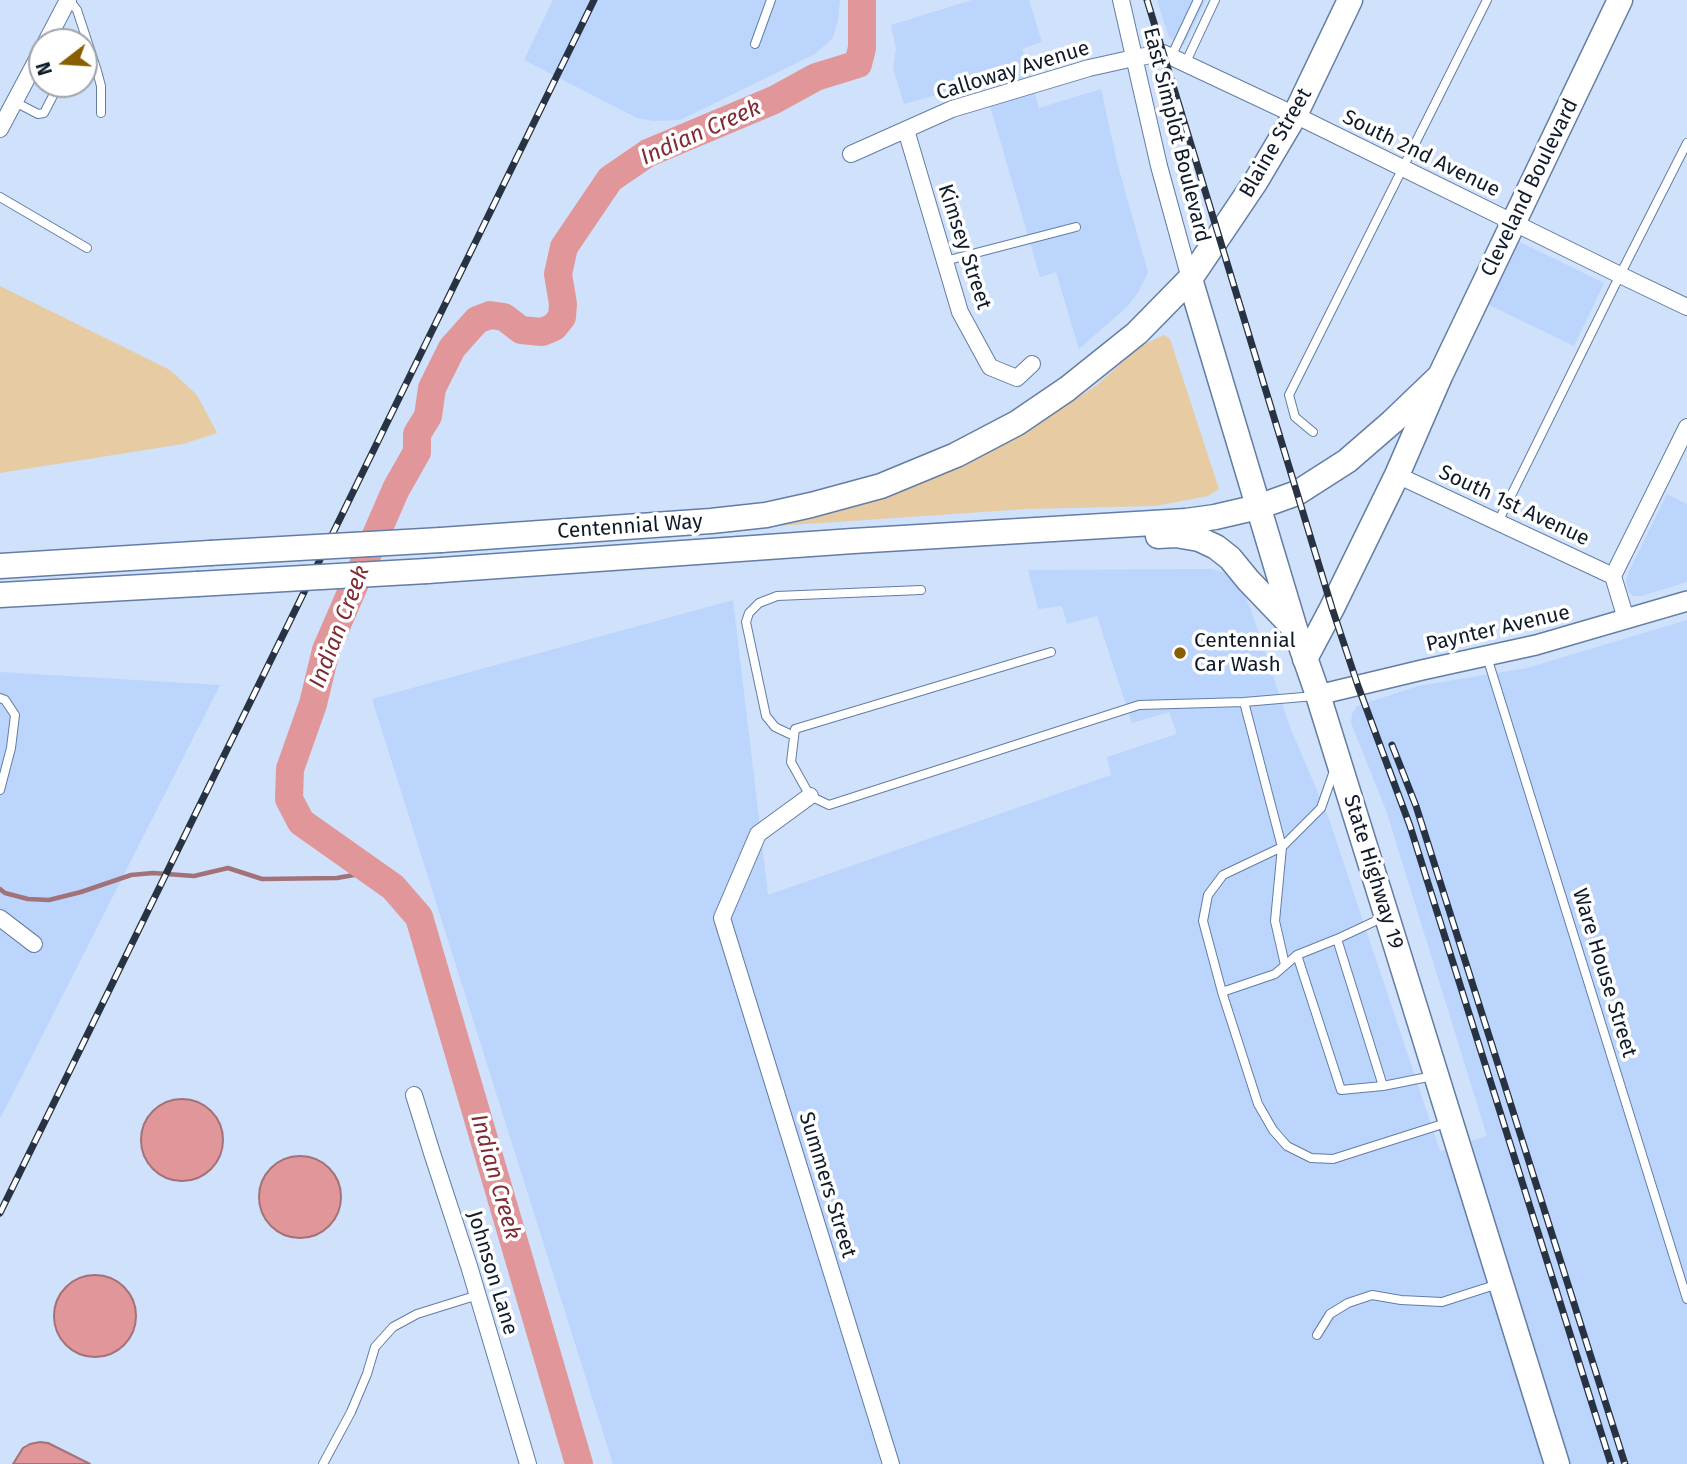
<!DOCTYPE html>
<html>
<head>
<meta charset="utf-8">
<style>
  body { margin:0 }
  #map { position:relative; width:1687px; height:1464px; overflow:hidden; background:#cfe1fb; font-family:"Fira Sans",sans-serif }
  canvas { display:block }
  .north { position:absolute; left:28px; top:28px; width:70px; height:70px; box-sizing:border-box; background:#fff; border:2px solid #9fa4aa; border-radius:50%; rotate:253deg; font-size:19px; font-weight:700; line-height:28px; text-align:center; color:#101b2a }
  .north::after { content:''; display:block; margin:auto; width:24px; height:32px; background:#895e00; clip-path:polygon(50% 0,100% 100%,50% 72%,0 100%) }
</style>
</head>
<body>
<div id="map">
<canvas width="1687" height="1464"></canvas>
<div class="north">N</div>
</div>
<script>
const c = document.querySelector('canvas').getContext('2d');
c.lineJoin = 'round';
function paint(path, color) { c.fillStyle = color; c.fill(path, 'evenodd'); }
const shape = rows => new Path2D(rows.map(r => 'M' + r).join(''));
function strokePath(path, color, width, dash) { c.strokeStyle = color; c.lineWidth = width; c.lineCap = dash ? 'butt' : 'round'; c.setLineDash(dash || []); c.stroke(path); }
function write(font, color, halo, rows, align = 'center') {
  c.font = font + ' "Fira Sans",sans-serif'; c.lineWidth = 7; c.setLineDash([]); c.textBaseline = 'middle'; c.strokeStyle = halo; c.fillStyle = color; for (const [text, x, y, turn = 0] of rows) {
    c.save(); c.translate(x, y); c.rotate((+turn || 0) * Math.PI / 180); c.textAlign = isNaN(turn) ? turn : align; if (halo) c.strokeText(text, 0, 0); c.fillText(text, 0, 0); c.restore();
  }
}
paint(shape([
  [553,0,840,0,838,20,833,38,815,54,680,120,653,121,637,118,524,60],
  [972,0,1029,0,1042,42,1022,49,1039,108,1101,89,1118,166,1148,272,1139,291,1128,306,1079,349,1056,272,1040,277,983,82,904,104,893,68,896,49,891,25],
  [1157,0,1206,0,1184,45,1169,38],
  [1518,241,1604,283,1574,346,1487,304],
  [1667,494,1687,504,1687,582,1641,596,1634,596,1629,592,1627,587,1626,580,1629,571],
  [1211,569,1236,576,1251,610,1290,727,1329,819,1440,1151,1487,1136,1386,810,1351,723,1352,714,1357,706,1418,686,1527,668,1687,620,1687,1464,613,1464,372,699,733,600,768,895,1111,775,1107,757,1177,734,1169,712,1132,723,1097,616,1067,624,1062,606,1038,609,1028,570],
  [0,672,220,685,0,1119]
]), '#bbd5fd');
paint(shape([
  [0,286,170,370,197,395,217,433,183,444,0,473],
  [1164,335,1170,339,1219,489,1208,496,1155,506,1027,509,777,526,871,499,966,463,1045,419,1097,385,1139,347]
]), '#e7cba2');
const water = shape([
  '141 1140a41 41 0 1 1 82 0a41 41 0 1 1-82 0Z',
  '259 1197a41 41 0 1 1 82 0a41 41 0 1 1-82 0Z',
  '54 1316a41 41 0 1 1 82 0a41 41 0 1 1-82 0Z',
  [40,1442,48,1443,90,1464,13,1464,23,1448,30,1444,40,1442]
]);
paint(water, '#e19799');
strokePath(water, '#a27278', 2);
strokePath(shape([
  [0,889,5,893,28,899,49,900,81,892,131,875,153,873,194,876,228,868,262,879,337,878,371,872]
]), '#a27278', 4.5);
strokePath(shape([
  [579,1464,419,917,393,887,301,822,289,799,290,769,313,704,326,650,396,489,417,452,417,434,428,416,432,388,452,348,477,320,490,315,504,317,521,330,542,332,554,327,562,317,563,304,558,274,564,247,610,179,648,153,774,100,816,77,858,64,862,48,862,0]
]), '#e19799', 28);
const service = shape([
  [69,0,77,10,97,71,101,86,101,113],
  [755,44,771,0],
  [1171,57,1198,0],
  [1185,64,1215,0],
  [15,102,38,114,44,113,59,84],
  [0,197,87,248],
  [945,261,1076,227],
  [1313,432,1295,417,1289,395,1487,0],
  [1498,522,1620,275,1687,143],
  [1051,652,795,729,791,762,810,796,829,805,1139,705,1244,702,1315,696],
  [1487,657,1687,1299],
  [0,698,5,700,15,715,11,748,0,790],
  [1244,702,1282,847,1275,921,1285,965],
  [794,736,775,727,766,716,746,622,749,613,759,603,777,596,921,590],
  [1384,917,1337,939,1383,1086,1433,1076],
  [1337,939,1297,955,1341,1090,1383,1086],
  [1297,955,1275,974,1222,992,1258,1104,1273,1130,1287,1146,1311,1158,1333,1159,1449,1122],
  [1222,992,1203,921,1208,895,1223,875,1282,847,1321,808,1335,768],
  [1317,1335,1330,1314,1348,1303,1372,1295,1401,1300,1442,1302,1498,1284],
  [323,1464,351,1412,367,1374,375,1347,393,1327,417,1314,478,1295]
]);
const minor = shape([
  [1121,0,1159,166,1190,279],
  [46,42,68,0],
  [0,129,42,50],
  [906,130,960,312,990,367,1017,378,1032,364],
  [851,154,952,109,1089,68,1134,58,1163,53,1295,115,1620,275,1687,307],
  [1397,475,1613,576],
  [1626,619,1613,576,1687,427],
  [810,796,758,834,722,918,891,1464],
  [0,918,34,944],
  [414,1095,432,1153,469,1266,528,1464]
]);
const tertiary = shape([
  [1318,695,1422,670,1536,645,1687,601]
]);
const primary = shape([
  [1190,279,1295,629,1318,695,1557,1464],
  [1158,536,1176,535,1199,539,1216,547,1230,558,1248,580,1292,626],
  [441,540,711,521,766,515,811,505,881,486,956,455,1017,423,1067,389,1137,333,1190,279,1256,181,1295,115,1350,0],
  [0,566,210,553],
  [427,571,853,541,1186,521,1215,517,1258,507,1297,493,1347,461,1392,422,1440,376],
  [0,595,197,584],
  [1305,659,1332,608,1397,475,1440,376,1620,0]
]);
strokePath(service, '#637da4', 10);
strokePath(minor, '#637da4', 18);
strokePath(tertiary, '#637da4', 22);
strokePath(primary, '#637da4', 27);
strokePath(service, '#fff', 8);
strokePath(minor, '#fff', 16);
strokePath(tertiary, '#fff', 19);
strokePath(primary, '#fff', 24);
const rail = shape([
  [1147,0,1332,608,1358,686,1410,826,1611,1464],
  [1392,745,1416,806,1625,1464],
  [0,1213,594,0]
]);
strokePath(rail, '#273343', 7);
strokePath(rail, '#fff', 4.5, [13]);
const primaryBridge = shape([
  [210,553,441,540],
  [197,584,427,571]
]);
strokePath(primaryBridge, '#637da4', 27, []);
strokePath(primaryBridge, '#fff', 24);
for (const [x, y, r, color] of [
  [1180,653,7,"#895e00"]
]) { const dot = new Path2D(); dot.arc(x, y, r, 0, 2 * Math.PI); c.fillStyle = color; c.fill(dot); strokePath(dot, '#fff', 2.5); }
write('21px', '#101b2a', '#fff', [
  ["Calloway Avenue",1013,71,-17],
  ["East Simplot Boulevard",1176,135,76],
  ["Blaine Street",1276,143,-60],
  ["South 2nd Avenue",1421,154,26],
  ["Cleveland Boulevard",1530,188,-64],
  ["Kimsey Street",964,247,72],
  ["South 1st Avenue",1514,506,25],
  ["Centennial Way",630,527,-4],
  ["Paynter Avenue",1498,629,-13],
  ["State Highway 19",1373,872,73],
  ["Ware House Street",1604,973,73],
  ["Summers Street",827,1185,73],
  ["Johnson Lane",492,1273,73]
]);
write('21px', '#101b2a', '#fff', [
  ["Centennial",1194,641],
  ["Car Wash",1194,665]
], 'left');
write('italic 23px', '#812b34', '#fff', [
  ["Indian Creek",701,133,-24],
  ["Indian Creek",340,627,-69],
  ["Indian Creek",495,1177,74]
]);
</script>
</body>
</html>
